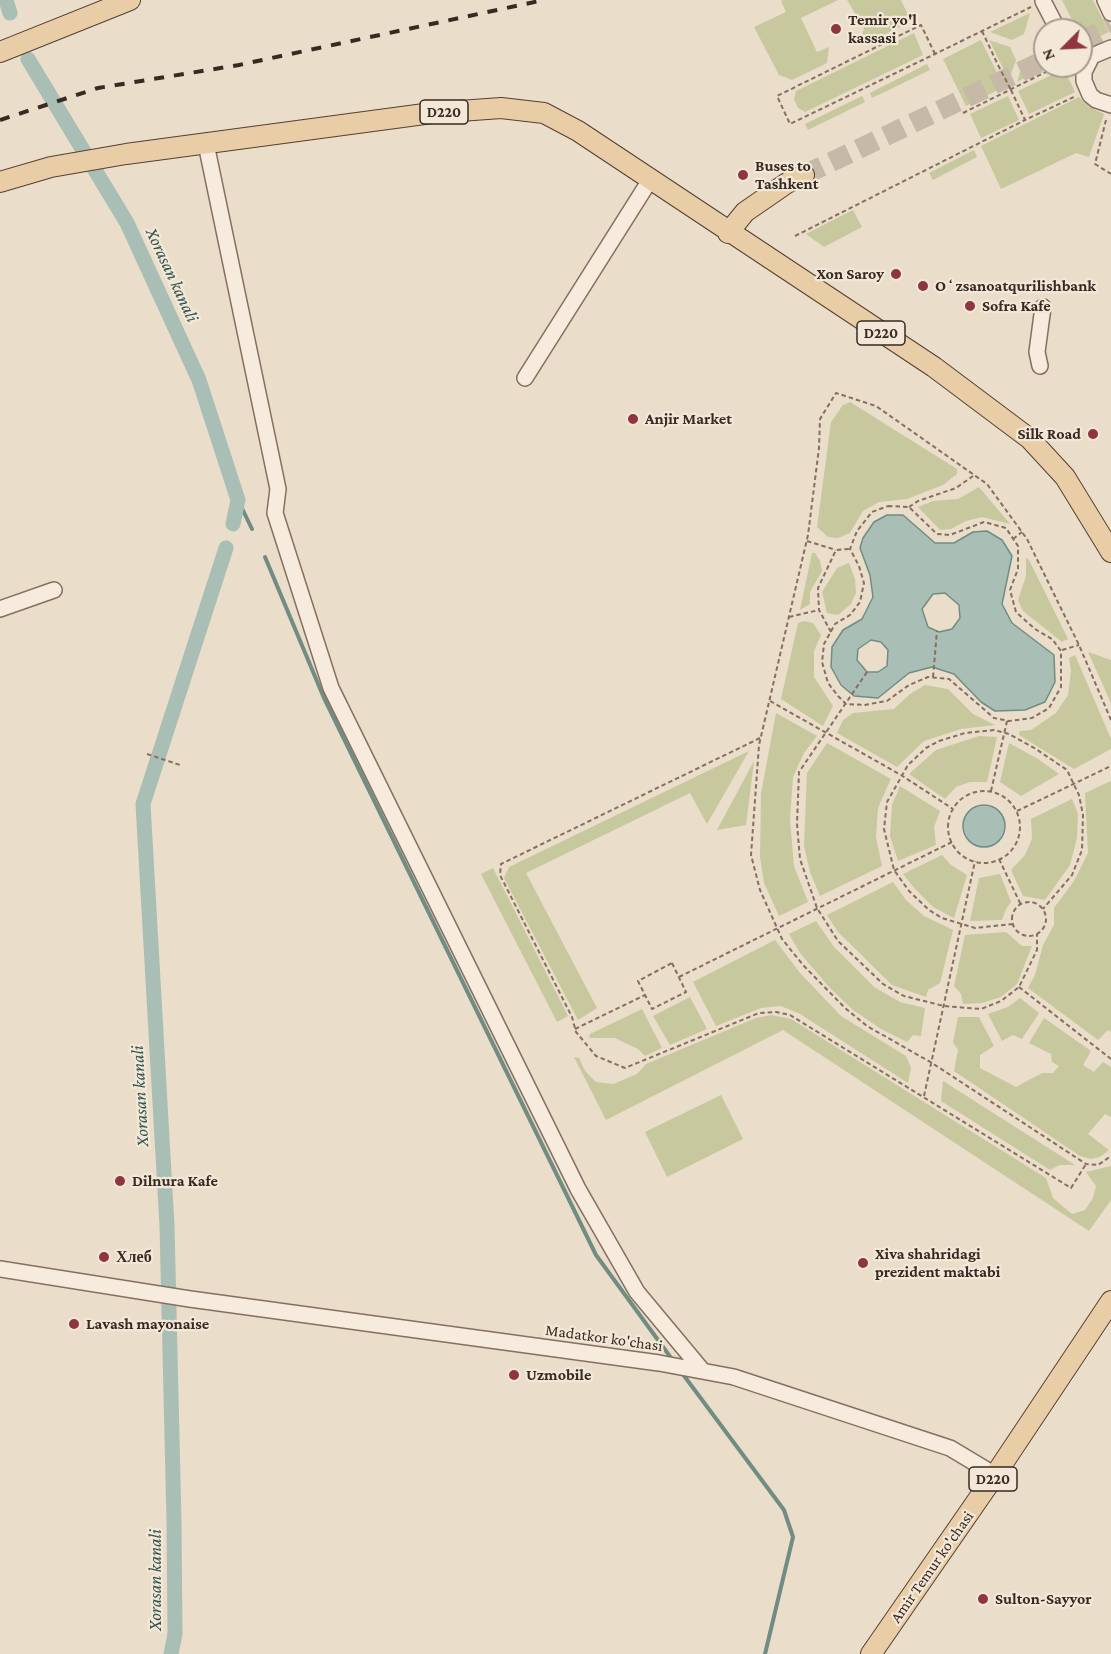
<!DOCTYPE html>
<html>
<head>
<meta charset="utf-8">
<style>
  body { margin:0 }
  #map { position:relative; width:1111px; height:1654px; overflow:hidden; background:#eaddc9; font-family:"Crimson Pro",serif }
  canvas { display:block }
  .north { position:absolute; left:1033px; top:18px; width:60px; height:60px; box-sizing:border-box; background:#f3e8d8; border:2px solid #a89c8f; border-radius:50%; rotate:246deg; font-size:16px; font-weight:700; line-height:24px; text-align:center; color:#372a22 }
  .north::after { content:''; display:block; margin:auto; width:21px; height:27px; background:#8e3540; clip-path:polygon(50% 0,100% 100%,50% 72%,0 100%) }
</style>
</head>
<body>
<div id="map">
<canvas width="1111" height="1654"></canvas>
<div class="north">N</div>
</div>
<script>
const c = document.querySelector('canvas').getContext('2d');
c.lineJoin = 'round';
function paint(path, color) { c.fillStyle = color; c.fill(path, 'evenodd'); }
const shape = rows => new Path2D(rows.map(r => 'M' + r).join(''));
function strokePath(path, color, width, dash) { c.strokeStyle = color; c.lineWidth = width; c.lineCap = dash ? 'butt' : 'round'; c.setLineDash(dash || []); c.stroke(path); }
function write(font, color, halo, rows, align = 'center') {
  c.font = font + ' "Crimson Pro",serif'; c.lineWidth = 4.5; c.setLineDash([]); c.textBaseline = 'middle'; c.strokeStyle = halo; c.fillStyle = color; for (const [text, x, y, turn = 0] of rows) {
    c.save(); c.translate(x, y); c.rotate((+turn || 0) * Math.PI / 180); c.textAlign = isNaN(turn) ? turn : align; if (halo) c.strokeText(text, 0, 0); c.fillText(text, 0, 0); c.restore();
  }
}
paint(shape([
  [783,0,838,0,801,18,817,52,829,47,827,63,792,80,779,75,754,27,786,12,781,1],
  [847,0,901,0,909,17,907,23,872,41,864,41,861,38,864,28],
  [1062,0,1093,0,1109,32,1084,44,1081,30,1077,30],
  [1030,13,1024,34,1012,40,990,32],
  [914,33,923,55,805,112,798,108,794,99,796,91],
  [981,40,1004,87,966,106,943,59],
  [989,40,1010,47,1016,60,1009,80],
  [1034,55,1045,58,1045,66,1048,66,1017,82,1023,61],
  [927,64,930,70,872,98,870,93],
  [1064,69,1075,92,1029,114,1018,91],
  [862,96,865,102,808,130,805,124],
  [1008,96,1019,120,981,138,970,114],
  [1079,97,1089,107,1104,114,1089,157,1076,153,1001,189,981,146],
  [974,150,977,157,933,180,929,173],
  [853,210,862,227,824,247,806,234],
  [850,402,957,469,957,474,943,485,907,499,879,502,863,511,850,533,838,538,828,537,817,527,831,422,843,405],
  [979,487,1010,524,982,517,966,521,951,529,940,530,918,507,933,501,958,499],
  [812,553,815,553,820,561,822,571,810,592,810,604,800,610],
  [1026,558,1029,560,1068,639,1062,642,1023,611,1018,600,1026,576],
  [849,563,855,579,856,593,851,604,838,615,827,613,822,592,837,568],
  [804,621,813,623,821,635,814,651,814,677,833,706,823,726,781,699,798,623],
  [1088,652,1111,660,1111,703],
  [1075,655,1111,739,1111,749,1074,769,1019,735,1020,731,1031,730,1056,713,1068,695,1071,671,1069,658],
  [925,685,948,689,973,714,995,725,961,729,924,741,897,767,837,733,843,720,853,713,894,709,910,694],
  [776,713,817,736,804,753,793,777,790,820,794,866,808,902,779,916,764,883,760,857,761,794],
  [979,736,997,737,987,782,970,782,956,787,945,799,909,774,936,750],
  [827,743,891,779,878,808,876,837,882,866,820,896,810,872,804,846,807,773],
  [1009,743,1038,759,1059,774,1021,796,1000,782],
  [749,751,707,824,690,793,526,873,597,1008,578,1020,504,878,509,867],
  [754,761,746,825,717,830],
  [1111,781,1111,1032,1108,1030,1098,1040,1028,988,1035,975,1043,945,1054,925,1054,908,1074,881,1088,853,1085,793],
  [900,786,940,811,934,827,936,845,898,861,890,836,892,805],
  [1072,799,1078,814,1077,838,1070,865,1045,900,1023,896,1011,870,1025,855,1032,839,1031,819],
  [942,855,951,865,967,875,954,918,933,907,915,889,903,874],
  [493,868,568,1016,557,1022,481,874],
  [1000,874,1011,902,1006,909,1002,920,970,921,979,878],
  [893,882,906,900,924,916,953,930,940,983,928,990,926,997,892,985,838,932,827,915],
  [816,921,834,947,874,987,900,1002,925,1008,921,1036,913,1035,907,1042,881,1029,853,1010,829,987,800,953,789,934],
  [1006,932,1022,946,1032,946,1017,984,1001,997,982,1003,963,1004,961,994,954,986,965,935],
  [775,940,800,973,841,1016,906,1056,911,1068,908,1083,800,1014,781,1006,761,1008,716,1026,693,982],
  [690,997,707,1029,670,1045,653,1016],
  [1020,998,1039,1013,1022,1039,1013,1035,1002,1041,988,1014,1008,1007],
  [642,1009,662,1048,645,1056,638,1049,615,1038,589,1038,590,1034],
  [771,1015,791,1019,1046,1178,1053,1198,1072,1214,1085,1210,1093,1198,1096,1186,1086,1172,1111,1166,1111,1200,1089,1231,783,1030,606,1120,574,1057,579,1058,585,1071,596,1082,613,1084,637,1074,646,1064,756,1018],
  [958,1017,979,1017,994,1046,980,1055,980,1068,1016,1087,1042,1073,1053,1073,1059,1066,1052,1062,1051,1054,1029,1043,1044,1018,1091,1051,1083,1065,1094,1072,1103,1062,1111,1067,1111,1117,1105,1114,1088,1134,1109,1150,1100,1157,1091,1159,1080,1156,954,1071,958,1050,953,1042],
  [943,1081,1075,1165,1060,1165,1050,1170,941,1101],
  [721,1095,743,1139,667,1177,645,1132]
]), '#c7c89e');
const water = shape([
  [887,515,903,515,935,543,954,543,973,532,987,531,1002,540,1012,556,1002,604,1012,623,1054,655,1055,682,1045,702,1025,710,995,711,981,702,954,674,932,667,909,673,878,698,854,696,841,685,831,667,832,647,843,630,862,619,873,597,870,575,860,548,863,538,874,522,887,515],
  [945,593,959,605,960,618,952,629,939,632,928,627,922,609,933,594,945,593],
  [871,640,881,642,888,650,887,666,878,672,867,672,857,660,858,649,871,640],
  '963 826a21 21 0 1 1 42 0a21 21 0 1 1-42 0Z'
]);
paint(water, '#a9bfb6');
strokePath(water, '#718d83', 1.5);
strokePath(shape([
  [238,500,252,529],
  [265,557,324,698,596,1255,674,1362],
  [682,1373,784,1510,793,1537,765,1654]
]), '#718d83', 4);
strokePath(shape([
  [6,0,10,13],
  [28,59,127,223,199,380,238,500,233,524],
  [171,1654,175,1634,174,1521,167,1226,143,804,226,548]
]), '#a9bfb6', 15);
strokePath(shape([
  [1081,42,1111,26],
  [804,175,1045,60]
]), '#c6b9a8', 20, [20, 10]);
const minor = shape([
  [1105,0,1111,13],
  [1043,1,1058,30],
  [1111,48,1092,56,1084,72,1084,81,1090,95,1096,100,1111,105],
  [206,144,278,489,275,513,331,688,578,1189,637,1292,702,1370],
  [1040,366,1037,352,1043,307],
  [525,378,650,180],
  [0,609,54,590],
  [0,1269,190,1299,659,1363,734,1377,950,1448,995,1475]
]);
const major = shape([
  [0,52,130,0],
  [0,182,51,167,126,154,432,113,501,108,544,113,578,131,934,367,1030,439,1065,477,1111,552],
  [728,233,745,212,787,183,804,175],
  [871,1654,995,1475,1111,1301]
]);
strokePath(minor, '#856f60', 18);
strokePath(major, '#543f33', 22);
strokePath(shape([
  [982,31,998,65],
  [935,54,921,25,777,96,790,124,935,54,1031,7],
  [1011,90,1025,120,1076,96],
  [963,113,1058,66],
  [1106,120,1095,164,1111,174],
  [795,236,1025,120],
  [888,506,909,507,937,534,950,535,984,522,1006,528,1018,546,1018,569,1010,590,1016,612,1035,629,1052,639,1061,651,1061,687,1049,708,1032,718,1009,721,994,718,949,679,928,677,909,685,887,701,864,705,846,704,838,696,828,683,822,662,824,644,835,624,850,615,860,602,864,583,859,566,850,549,857,531,872,512,888,506],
  [909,507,918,501,956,488,973,476],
  [1013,539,1022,532],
  [807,541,836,550],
  [789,617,819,610],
  [831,632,819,610,818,588,836,550,849,549],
  [1062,650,1079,645],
  [867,672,799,772,797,824,800,859,817,908,838,941,883,984,904,996,944,1006,981,1009,1001,1001,1019,987,1037,950,1037,934],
  [933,677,937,631],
  [770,701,901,775,953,809],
  [1111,720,1079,645,1027,539,987,484,876,406,836,393,820,419,819,448,808,535,759,745,751,855,760,890,782,939,803,965,845,1008,867,1026,932,1063,1086,1164,1098,1165,1111,1156],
  [760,738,501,864,500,875,572,1017,576,1032,596,1056,625,1068,759,1013,776,1012,790,1015,1071,1188,1086,1164],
  [147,754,180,765],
  [991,791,1007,721],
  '948 827a36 36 0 1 1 72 0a36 36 0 1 1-72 0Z',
  [1017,811,1111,766],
  [999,859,1021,905],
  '1012 919a17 17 0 1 1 34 0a17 17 0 1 1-34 0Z',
  [1013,924,975,928,942,918,929,910,909,891,894,870,884,829,887,802,908,765,926,748,939,741,965,733,994,730,1009,734,1036,749,1067,770,1079,795,1083,815,1082,850,1072,875,1043,909],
  [672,963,686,992,652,1009,638,981,672,963],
  [679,977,952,842],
  [1019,987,1111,1059],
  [575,1029,645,995],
  [924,1096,975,861]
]), '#856f60', 2, [4.5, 3]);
strokePath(minor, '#f6ebdc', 15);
strokePath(major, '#e9cda6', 20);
strokePath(shape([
  [0,120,98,88,239,65,544,0]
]), '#372a22', 4, [10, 10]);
strokePath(shape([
  [998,65,1011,90]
]), '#856f60', 2, [4.5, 3]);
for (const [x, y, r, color] of [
  [836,29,6,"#8e3540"],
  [743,175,6,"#8e3540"],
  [896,274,6,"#8e3540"],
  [923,286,6,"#8e3540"],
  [970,306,6,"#8e3540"],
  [633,419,6,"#8e3540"],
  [1093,434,6,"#8e3540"],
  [120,1181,6,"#8e3540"],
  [104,1257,6,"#8e3540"],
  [863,1263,6,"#8e3540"],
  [74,1324,6,"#8e3540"],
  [514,1375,6,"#8e3540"],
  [983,1599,6,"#8e3540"]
]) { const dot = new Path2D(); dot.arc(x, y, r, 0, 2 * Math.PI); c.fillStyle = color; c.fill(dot); strokePath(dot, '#f3e8d8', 2); }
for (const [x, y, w] of [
  [444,112,48],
  [881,333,48],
  [993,1479,48]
]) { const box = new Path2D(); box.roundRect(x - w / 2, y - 12, w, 24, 4.5); c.fillStyle = '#f3e8d8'; c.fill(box); strokePath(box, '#372a22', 1.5); }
write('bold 15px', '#372a22', null, [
  ["D220",444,112],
  ["D220",881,333],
  ["D220",993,1479]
]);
write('bold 16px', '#372a22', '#f3e8d8', [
  ["Temir yo'l",848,20],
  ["kassasi",848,38],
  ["Buses to",755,166],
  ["Tashkent",755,184],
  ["Xon Saroy",884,274,"right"],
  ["Oʻzsanoatqurilishbank",935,286],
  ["Sofra Kafe",982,306],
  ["Anjir Market",645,419],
  ["Silk Road",1081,434,"right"],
  ["Dilnura Kafe",132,1181],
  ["Xiva shahridagi",875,1254],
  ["prezident maktabi",875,1272],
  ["Хлеб",116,1257],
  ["Lavash mayonaise",86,1324],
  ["Uzmobile",526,1375],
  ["Sulton-Sayyor",995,1599]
], 'left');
write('16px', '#372a22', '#f3e8d8', [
  ["Madatkor ko'chasi",604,1338,8],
  ["Amir Temur ko'chasi",932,1567,-55]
]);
write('italic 18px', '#32554f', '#f3e8d8', [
  ["Xorasan kanali",172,275,65],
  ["Xorasan kanali",140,1096,-93],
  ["Xorasan kanali",155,1580,-90]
]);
</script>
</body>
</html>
